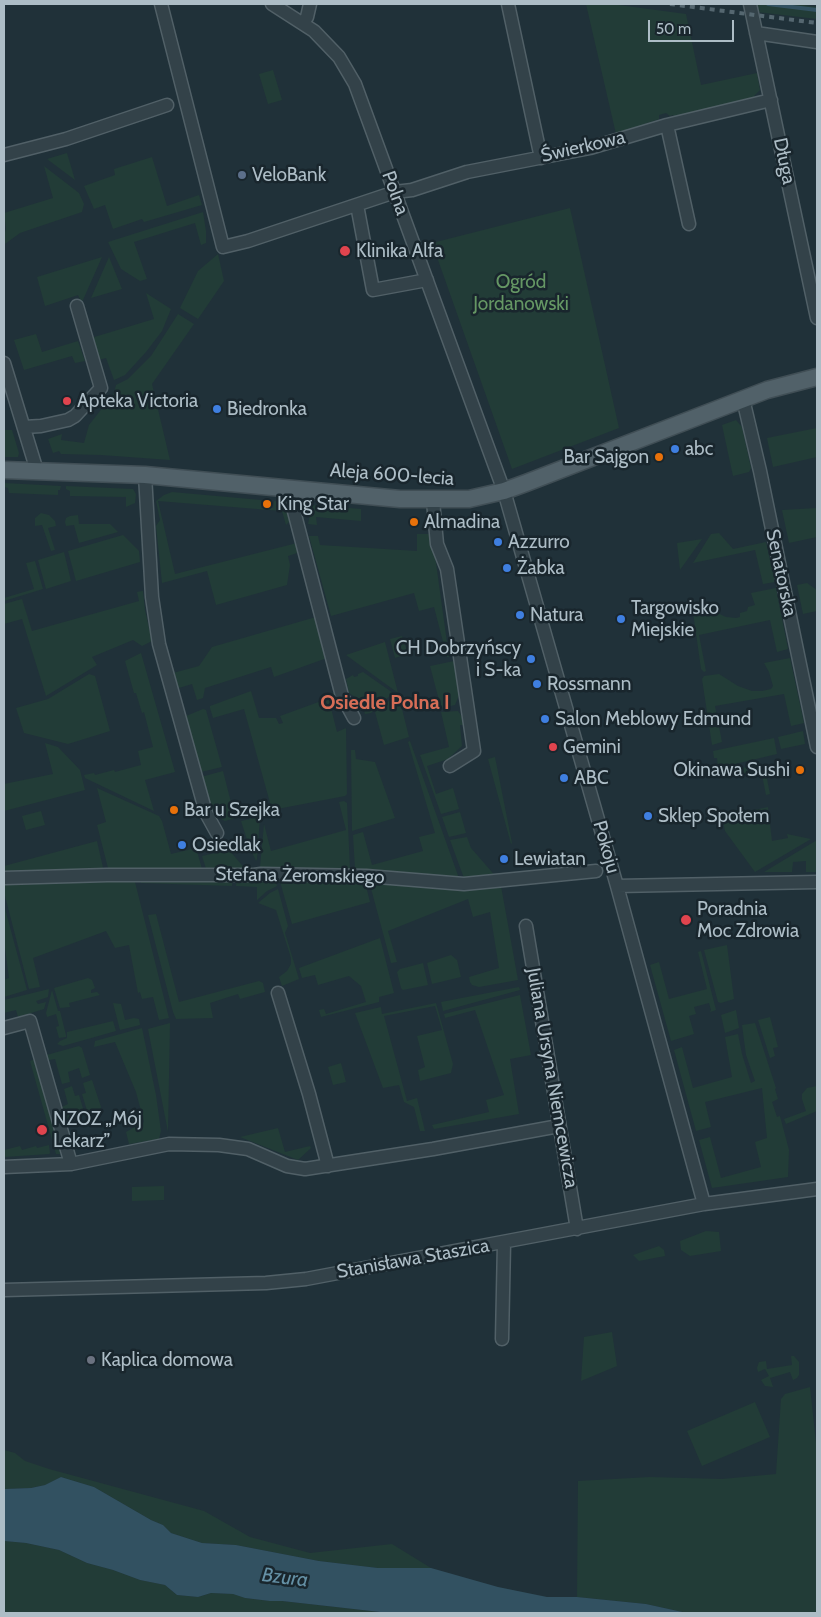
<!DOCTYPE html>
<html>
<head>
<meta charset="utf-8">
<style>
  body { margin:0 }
  #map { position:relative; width:821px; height:1617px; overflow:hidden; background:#203139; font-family:Cabin,sans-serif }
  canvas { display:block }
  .frame { position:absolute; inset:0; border:5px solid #adbdc6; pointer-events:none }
  .scale { position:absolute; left:648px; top:20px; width:86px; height:22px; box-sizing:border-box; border:2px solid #adbdc6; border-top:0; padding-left:6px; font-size:15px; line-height:18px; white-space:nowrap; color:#adbdc6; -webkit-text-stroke:4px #19262d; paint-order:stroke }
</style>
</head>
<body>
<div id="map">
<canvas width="821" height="1617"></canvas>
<div class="frame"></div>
<div class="scale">50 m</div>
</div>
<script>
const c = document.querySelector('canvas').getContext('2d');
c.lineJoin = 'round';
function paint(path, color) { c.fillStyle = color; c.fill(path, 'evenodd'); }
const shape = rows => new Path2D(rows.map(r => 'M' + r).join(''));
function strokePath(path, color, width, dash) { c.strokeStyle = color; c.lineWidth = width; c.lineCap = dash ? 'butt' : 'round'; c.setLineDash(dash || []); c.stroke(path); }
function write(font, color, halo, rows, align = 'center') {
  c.font = font + ' Cabin,sans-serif'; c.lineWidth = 5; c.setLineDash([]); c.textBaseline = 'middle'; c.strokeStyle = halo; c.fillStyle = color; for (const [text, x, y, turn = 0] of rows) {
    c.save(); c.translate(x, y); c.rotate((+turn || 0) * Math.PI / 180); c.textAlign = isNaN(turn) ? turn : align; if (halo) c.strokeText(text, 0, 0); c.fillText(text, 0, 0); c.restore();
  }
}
paint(shape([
  [586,4,611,4,686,14,701,85,757,73,760,90,754,96,755,99,675,118,673,115,670,116,666,113,659,115,659,119,616,134],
  [756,4,797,4,817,7,817,19,757,12],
  [273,70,282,100,268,104,259,74],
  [67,153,75,180,47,159],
  [152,157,167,206,199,195,202,205,144,222,142,219,113,229,105,205,94,209,84,186,115,175,114,169],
  [44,166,79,193,84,204,82,212,20,233,5,244,4,235,6,229,4,213,53,198],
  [570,208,619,428,512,469,432,243],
  [203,212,206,231,206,243,201,245,195,223,134,242,147,279,140,281,121,269,108,242],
  [218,254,224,281,198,319,180,308,198,271],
  [102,257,83,300,81,301,78,295,45,306,37,277],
  [109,257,122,289,91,298],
  [146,293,171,309,162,331,146,352,125,375,114,380,106,358,98,360,91,338,154,319],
  [178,314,194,324,152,384,170,460,101,455,61,454,59,451,53,453,48,439,62,434,61,440,84,443,89,425,114,393,116,385,128,379,151,356],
  [36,334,42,352,78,341,85,361,75,363,72,356,24,370,14,340],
  [736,420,742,427,751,468,749,472,733,476,722,425],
  [817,428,817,457,773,467,767,438],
  [4,430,12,430,19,453,18,457,4,457],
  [4,483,61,486,60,490,58,490,58,495,9,493,8,488,4,487],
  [66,486,133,489,136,494,135,503,126,507,126,497,70,496,70,491,66,489],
  [172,492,261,500,261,508,273,508,274,501,286,502,292,519,286,525,282,511,158,501,175,574,297,543,300,552,288,556,290,565,287,585,216,605,207,571,162,583,156,526,160,520,156,501,164,495],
  [312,505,361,509,361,521,316,517,317,525,308,524],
  [817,508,817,537,789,543,782,510],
  [41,513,49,515,55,521,56,526,48,528,55,550,51,551,42,525,35,526,35,518],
  [78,515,79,524,110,524,118,532,79,543,74,525,66,526,65,522,66,518,70,516],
  [719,533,733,549,766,542,775,582,763,584,755,550,693,563,711,534],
  [417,534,432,534,449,657,447,657,434,607,419,611,414,593,331,616,309,536,318,536,320,545,417,551],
  [123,535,139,551,140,562,76,581,68,551],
  [702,539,680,570,677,543],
  [64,552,71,581,46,589,38,560],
  [35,561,43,589,4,601,4,598,34,589,26,563],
  [807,583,817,590,817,611,803,614,797,585],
  [776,588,788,649,777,652,770,620,699,635,706,671,704,672,701,669,692,605,703,603,711,610,726,617,736,618,740,617,740,613,747,611,748,607,755,605,751,593],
  [142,591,143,591,145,610,152,641,142,646,133,640,92,657,97,665,46,696,22,619,4,624,4,604,22,599,32,631,139,601,137,592],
  [316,617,327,658,274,677,271,667,205,688,203,698,197,700,192,684,179,688,173,673,199,666,212,647],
  [402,636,408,654,395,658,390,639],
  [385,642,398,693,346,655],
  [141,653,175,772,145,780,154,811,85,778,84,775,94,773,95,775,114,770,115,772,141,765,138,751,153,747,144,712,142,713,136,693,134,693,125,661],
  [790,658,804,723,791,726,784,694,715,706,722,742,712,745,702,679,704,676,719,674,738,686,752,691,762,691,771,689,773,686,769,672,764,663],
  [454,661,459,695,455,705,441,708,430,666],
  [363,672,393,693,371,713,365,714,361,701,349,693,346,679,353,675,354,677,358,676,358,674],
  [89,674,95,676,110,731,68,744,24,733,16,708,48,699],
  [251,691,259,718,276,718,279,724,283,723,280,716,324,700,335,692,338,700,331,708,337,732,346,728,347,794,345,796,272,810,244,709,213,718,210,708,210,706],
  [395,696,399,697,409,737,384,745,375,712],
  [203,709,206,710,222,767,201,772,186,716],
  [458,711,463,718,464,725,460,725,462,746,448,759,427,766,436,794,453,788,459,809,441,814,420,755,449,747,441,712],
  [803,731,805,744,781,749,778,737],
  [774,738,777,754,718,768,717,758,714,758,713,751],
  [410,741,460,881,355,869,353,835,363,832,372,865,423,851,419,837,435,833,408,742],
  [45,743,58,747,80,770,85,790,4,811,4,784,53,774],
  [351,750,355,750,356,759,375,762,395,818,352,831],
  [495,757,512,843,511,844,488,759],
  [764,764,770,794,766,795,761,770,742,775,741,768],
  [223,771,235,818,225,821,212,814,201,777],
  [97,788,159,816,162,821,171,854,196,848,203,872,109,872,97,825,106,822],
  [344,801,347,803,350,869,261,871,260,867,264,824,271,851,346,830,339,802],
  [768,807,772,841,788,838,787,834,811,839,755,872,725,831,721,813,744,809,745,812],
  [41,811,45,825,26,830,22,816],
  [460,812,466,833,449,837,442,817],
  [260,817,257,859,256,861,249,846,241,821],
  [467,837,471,848,498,879,465,881,450,840],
  [817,840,817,872,806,872,806,861,793,862,792,872,764,872],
  [97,841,104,872,4,876,4,866],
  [229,850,247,871,207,872,202,856],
  [140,877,233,878,232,886,141,883],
  [134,878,169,1018,159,1020,153,997,142,999,140,992,138,993,129,945,115,948,106,931,33,958,40,987,29,989,4,892,4,882],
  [237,878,275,879,277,886,267,891,257,900,257,887,236,886],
  [279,878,364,878,370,902,292,924],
  [369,881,501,886,518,980,479,987,472,985,470,982,469,977,499,968,490,912,473,917,468,899,388,931,397,962,391,963],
  [278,889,288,926,285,933,299,979,282,986,279,977,287,971,291,964,291,958,276,910,258,903,270,893],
  [4,905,27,990,4,997,4,980,9,978,4,941],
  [156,914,179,1002,259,981,263,983,265,992,240,999,238,994,210,1003,213,1018,176,1019,173,1012,148,915],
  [380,938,394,993,379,997,379,1002,321,1017,319,1010,324,1009,326,1014,366,1002,361,986,349,976,318,985,315,975,302,978,299,968],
  [727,945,734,999,721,1003,718,1002,704,950],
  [701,951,716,1010,710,1012,711,1010,709,1003,694,1007,696,1014,689,1016,694,1034,671,1041,650,965,659,962,669,999,707,989,698,952],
  [451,955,457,960,461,977,432,984,427,963],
  [423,963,428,985,403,990,401,988,397,972,400,969],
  [88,978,92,980,95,988,91,990,91,993,97,992,100,995,69,1003,70,1007,60,1008,54,988],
  [519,987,520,990,443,1011,441,1002],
  [49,989,48,997,36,1001,38,1004,46,1002,44,1009,18,1017,16,1010,4,1013,4,1000],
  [52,990,58,1011,60,1011,66,1035,66,1037,59,1038,56,1027,59,1026,56,1014,47,1017,46,1013],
  [520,995,531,1055,510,1059,519,1114,434,1129,432,1125,489,1112,486,1100,504,1095,475,1010,445,1018,444,1014],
  [113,1003,121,1004,125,1020,134,1018,139,1019,140,1025,120,1030],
  [436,1003,453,1064,451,1073,420,1081,418,1070,425,1067,417,1036,442,1030,435,1006,384,1016,407,1101,417,1098,425,1131,420,1131,414,1107,404,1102,399,1085,383,1088,355,1013,381,1007,382,1014],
  [736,1010,739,1028,725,1033,721,1015],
  [770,1017,778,1047,773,1048,775,1056,770,1058,758,1020],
  [113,1021,116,1031,63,1046,57,1044,60,1041,67,1038,67,1032],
  [170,1023,168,1132,148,1029],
  [755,1023,776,1088,775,1089,778,1099,772,1102,777,1117,780,1116,789,1150,788,1177,712,1188,699,1140,710,1137,721,1178,761,1167,755,1142,767,1138,762,1088,705,1102,711,1127,696,1131,674,1050,682,1047,693,1088,732,1077,725,1037,738,1034,742,1054,751,1083,755,1081,746,1055,742,1025],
  [142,1028,156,1095,161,1131,159,1139,129,1144,126,1132,144,1122,136,1092,115,1042,94,1047,95,1041],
  [79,1046,82,1048,90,1075,82,1078,79,1068,68,1072,70,1082,62,1084,55,1059,49,1060,43,1056],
  [36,1059,61,1150,60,1154,56,1154,30,1061],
  [341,1063,346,1082,333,1085,328,1067],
  [92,1080,101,1107,100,1110,88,1114,82,1094,86,1093,83,1083],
  [72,1086,75,1096,79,1095,85,1115,61,1122,60,1108,68,1104,64,1089],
  [817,1086,817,1111,786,1124,784,1119,806,1111,802,1099,802,1094,807,1088],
  [278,1128,285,1152,310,1146,311,1148,298,1160,240,1137],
  [49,1145,50,1153,49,1154,4,1157,4,1150,20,1146,22,1150,36,1146,37,1148],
  [164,1186,164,1200,132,1201,132,1187],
  [706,1231,719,1232,721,1251,690,1256,681,1250,680,1241],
  [659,1246,664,1250,665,1256,639,1261,633,1255],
  [612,1332,617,1366,581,1381,584,1337],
  [791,1356,794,1356,799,1362,799,1375,797,1378,793,1380,790,1372,770,1378,773,1387,765,1386,761,1380,769,1376,765,1369,758,1372,757,1368,759,1362,766,1361,767,1369,792,1365],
  [810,1387,817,1452,817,1613,687,1613,646,1604,577,1597,578,1481,650,1477,722,1479,776,1474,781,1399,785,1394],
  [755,1402,770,1437,702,1466,687,1431],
  [4,1450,15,1453,25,1461,49,1469,204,1511,250,1537,310,1553,392,1544,431,1568,378,1568,319,1561,236,1545,202,1543,171,1533,163,1525,151,1520,94,1487,61,1477,45,1485,31,1488,4,1489],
  [4,1541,26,1543,59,1550,87,1563,113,1570,140,1580,165,1585,177,1595,198,1597,211,1593,233,1594,245,1598,270,1601,282,1601,389,1613,4,1613]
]), '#223c37');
paint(shape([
  [61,1477,94,1487,151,1520,163,1525,171,1533,202,1543,236,1545,319,1561,378,1568,431,1568,498,1587,547,1597,577,1597,646,1604,687,1613,389,1613,282,1601,270,1601,245,1598,233,1594,211,1593,198,1597,177,1595,165,1585,140,1580,113,1570,87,1563,59,1550,26,1543,4,1541,4,1489,31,1488,45,1485]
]), '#325161');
strokePath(shape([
  [768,4,817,10]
]), '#325161', 4);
const minor = shape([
  [161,4,223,247,248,241,395,192,412,190,467,172,590,148,667,125,771,100],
  [272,4,314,31,339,57,355,84,497,472,504,491,617,886,704,1204],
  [508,4,541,158],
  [750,4,817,318],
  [303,23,307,17,310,4],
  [756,33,817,42],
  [667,125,689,224],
  [4,155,66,139,167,105],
  [357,205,373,290,427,280],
  [4,363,37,471],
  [743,399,760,471,817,747],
  [24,427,41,426,68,420,75,416,101,388,77,306],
  [145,475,152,597,159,644,206,813,217,833],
  [288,488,342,696,354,718],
  [433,501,437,544,447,569,474,751,450,766],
  [4,878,107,875,254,875,261,874,366,876,464,884,596,871],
  [617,886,817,882],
  [526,926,577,1229],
  [278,993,309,1094,328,1166],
  [4,1028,30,1021,71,1164],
  [4,1167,71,1164,169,1144,219,1145,248,1149,287,1166,305,1169,433,1149,559,1126],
  [4,1290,266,1283,306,1279,704,1204,817,1189],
  [502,1339,504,1243]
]);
const major = shape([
  [4,470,145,475,400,499,469,499,504,491,526,483,767,390,817,377]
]);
strokePath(minor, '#516067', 15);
strokePath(major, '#404e55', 19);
strokePath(minor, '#334249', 12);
strokePath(major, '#516169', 16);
strokePath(shape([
  [670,4,817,23]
]), '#556770', 4, [5, 5]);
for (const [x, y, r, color] of [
  [242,175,5,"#5c6f8a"],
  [345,251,6,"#e0444e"],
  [67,401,5,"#e0444e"],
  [217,409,5,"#3f7fe0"],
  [675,449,5,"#3f7fe0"],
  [659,457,5,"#e8710a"],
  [267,504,5,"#e8710a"],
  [414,522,5,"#e8710a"],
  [498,542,5,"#3f7fe0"],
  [507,568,5,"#3f7fe0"],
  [520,615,5,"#3f7fe0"],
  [621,619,5,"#3f7fe0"],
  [531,659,5,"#3f7fe0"],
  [537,684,5,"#3f7fe0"],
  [545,719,5,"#3f7fe0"],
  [553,747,5,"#e0444e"],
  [800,770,5,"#e8710a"],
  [564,778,5,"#3f7fe0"],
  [174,810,5,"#e8710a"],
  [648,816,5,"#3f7fe0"],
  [182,845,5,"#3f7fe0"],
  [504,859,5,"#3f7fe0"],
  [686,920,6,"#e0444e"],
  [42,1130,6,"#e0444e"],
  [91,1360,5,"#6b7280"]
]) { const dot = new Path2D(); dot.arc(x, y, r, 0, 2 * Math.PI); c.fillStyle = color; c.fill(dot); strokePath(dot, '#19262d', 2); }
write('19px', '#adbdc6', '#19262d', [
  ["Świerkowa",583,147,-13],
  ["Długa",784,161,78],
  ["Polna",395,193,70],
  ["Aleja 600-lecia",392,475,4],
  ["Senatorska",781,573,78],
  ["Pokoju",606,847,74],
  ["Stefana Żeromskiego",300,876,1],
  ["Juliana Ursyna Niemcewicza",552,1078,80],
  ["Stanisława Staszica",413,1259,-10]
]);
write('19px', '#adbdc6', '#19262d', [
  ["VeloBank",252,175],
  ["Klinika Alfa",356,251],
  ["Apteka Victoria",77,401],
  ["Biedronka",227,409],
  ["abc",685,449],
  ["Bar Sajgon",649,457,"right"],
  ["King Star",277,504],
  ["Almadina",424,522],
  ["Azzurro",508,542],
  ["Żabka",517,568],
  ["Targowisko",631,608],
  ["Miejskie",631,630],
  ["Natura",530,615],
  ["CH Dobrzyńscy",521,648,"right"],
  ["i S-ka",521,670,"right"],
  ["Rossmann",547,684],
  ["Salon Meblowy Edmund",555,719],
  ["Gemini",563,747],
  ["Okinawa Sushi",790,770,"right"],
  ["ABC",574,778],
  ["Bar u Szejka",184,810],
  ["Sklep Społem",658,816],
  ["Osiedlak",192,845],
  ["Lewiatan",514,859],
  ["Poradnia",697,909],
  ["Moc Zdrowia",697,931],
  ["NZOZ „Mój",53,1119],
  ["Lekarz”",53,1141],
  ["Kaplica domowa",101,1360]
], 'left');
write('19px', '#659764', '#19262d', [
  ["Ogród",521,282],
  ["Jordanowski",521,304]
]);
write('bold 20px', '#d76e57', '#19262d', [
  ["Osiedle Polna I",385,703]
]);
write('italic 20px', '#6591a6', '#19262d', [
  ["Bzura",285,1578,7]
]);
</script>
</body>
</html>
